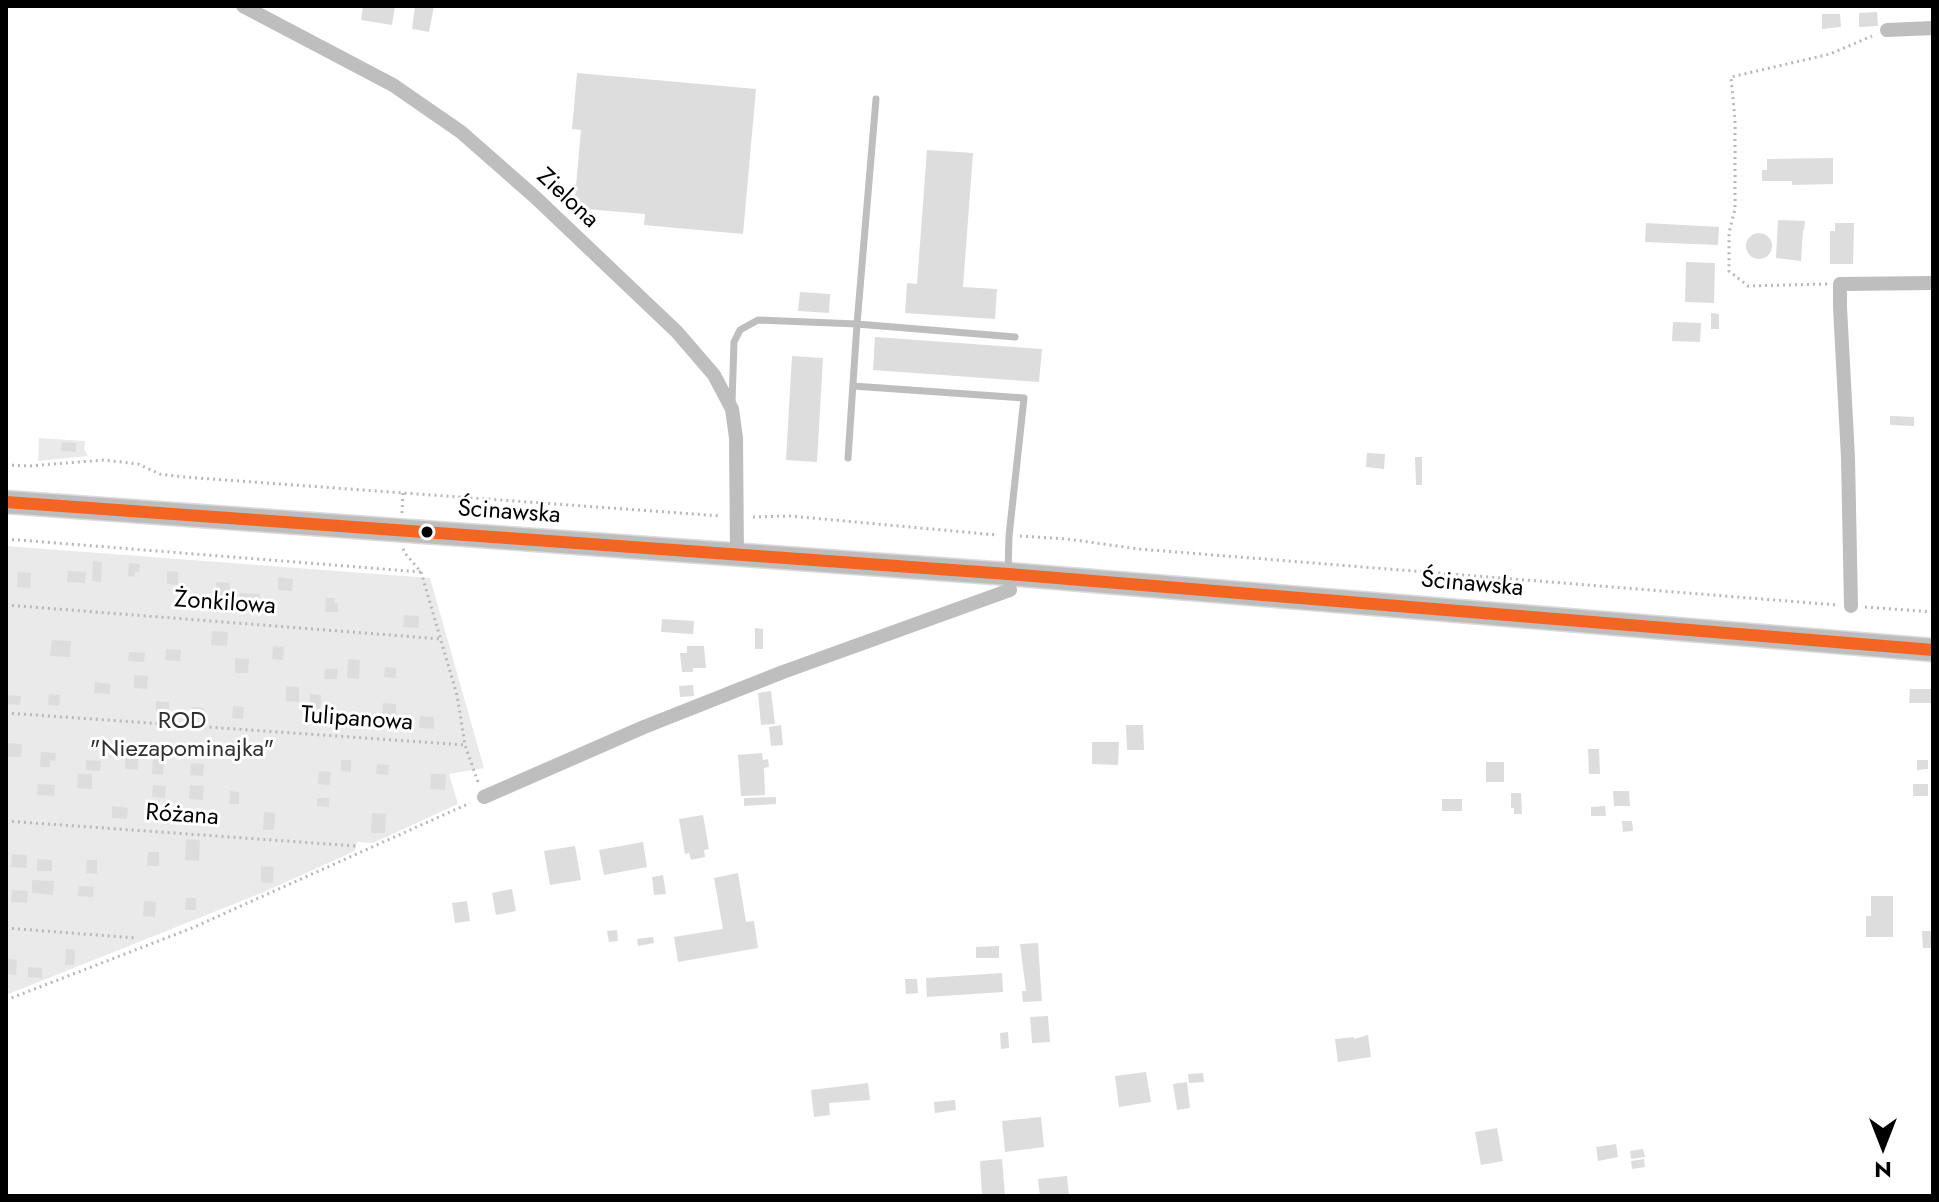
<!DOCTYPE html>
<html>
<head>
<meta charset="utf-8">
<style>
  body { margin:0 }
  #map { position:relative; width:1939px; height:1202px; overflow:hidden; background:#fff; font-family:Jost,sans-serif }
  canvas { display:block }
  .frame { position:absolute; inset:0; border:8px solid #000; pointer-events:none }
  .north { position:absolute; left:1843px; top:1106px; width:80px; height:80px; -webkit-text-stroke:6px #fff; paint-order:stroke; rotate:180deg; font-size:22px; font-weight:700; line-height:32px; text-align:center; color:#000 }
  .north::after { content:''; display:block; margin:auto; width:28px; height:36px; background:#000; clip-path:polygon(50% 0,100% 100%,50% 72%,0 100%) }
</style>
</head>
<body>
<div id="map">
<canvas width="1939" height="1202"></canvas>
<div class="frame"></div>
<div class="north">N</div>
</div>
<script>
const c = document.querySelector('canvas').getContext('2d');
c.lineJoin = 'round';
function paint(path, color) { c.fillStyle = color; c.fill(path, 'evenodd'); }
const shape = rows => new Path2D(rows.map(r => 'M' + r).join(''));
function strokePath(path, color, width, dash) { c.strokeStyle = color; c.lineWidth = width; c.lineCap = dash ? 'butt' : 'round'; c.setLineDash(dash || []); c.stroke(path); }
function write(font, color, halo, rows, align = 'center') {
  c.font = font + ' Jost,sans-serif'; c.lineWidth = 6; c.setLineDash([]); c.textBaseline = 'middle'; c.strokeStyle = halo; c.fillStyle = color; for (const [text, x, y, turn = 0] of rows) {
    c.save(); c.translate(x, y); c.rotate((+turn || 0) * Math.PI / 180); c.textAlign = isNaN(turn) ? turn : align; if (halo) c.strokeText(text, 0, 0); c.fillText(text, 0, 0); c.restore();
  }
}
paint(shape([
  [39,438,85,441,84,449,88,456,38,461],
  [6,546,430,578,484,768,449,774,458,804,373,843,357,842,355,851,264,892,6,995]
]), '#eaeaea');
paint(shape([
  [363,6,395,6,392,25,361,20],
  [415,6,434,6,429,32,412,29],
  [1877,12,1878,26,1859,27,1859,13],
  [1822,14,1840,14,1841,27,1822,29],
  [577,73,756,89,743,234,644,225,645,214,574,208,581,130,572,129],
  [927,150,973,153,963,287,997,289,995,319,905,313,907,283,917,284],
  [1833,158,1833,184,1792,185,1792,181,1762,181,1762,170,1767,170,1767,159],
  [1778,220,1805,221,1804,230,1803,230,1801,261,1776,258],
  [1646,223,1719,227,1718,245,1645,242],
  [1835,223,1854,223,1853,264,1830,264,1830,231,1835,231],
  '1746 246a13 13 0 1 1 26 0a13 13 0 1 1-26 0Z',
  [1686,262,1715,263,1714,303,1685,302],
  [800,292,830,294,829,313,798,311],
  [1711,313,1719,314,1719,329,1711,329],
  [1673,322,1701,323,1700,342,1672,341],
  [875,337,1042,349,1039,382,873,370],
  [792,356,823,358,817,462,786,460],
  [1890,416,1914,417,1914,426,1890,425],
  [62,442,76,443,76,452,61,451],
  [1367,453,1385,454,1384,469,1366,467],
  [1415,457,1422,457,1422,485,1416,485],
  [93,561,102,562,101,582,92,581],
  [129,563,140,564,139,572,135,572,135,577,128,576],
  [68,571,86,572,85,583,67,582],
  [167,571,178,572,178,585,167,584],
  [18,572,31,573,30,588,17,587],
  [278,577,293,579,292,591,278,590],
  [216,582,230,583,229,598,215,597],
  [240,593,260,594,259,603,240,601],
  [326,598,335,598,334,603,338,603,338,612,325,612],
  [404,615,419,616,418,628,403,627],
  [662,619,694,621,693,634,661,632],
  [755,628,763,629,763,649,755,649],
  [212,631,228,632,227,646,211,645],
  [52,640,71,641,70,657,50,656],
  [273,646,284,647,283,660,272,659],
  [687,646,704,646,706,668,693,668,693,672,682,672,680,653,687,653],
  [166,649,181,650,180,661,165,660],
  [129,652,145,653,144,662,128,661],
  [235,658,249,659,248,673,235,673],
  [348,659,360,660,359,679,347,678],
  [385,667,396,668,396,678,384,677],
  [325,669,338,669,337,679,324,679],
  [134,675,148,676,147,689,134,688],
  [95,682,110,684,110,694,94,693],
  [693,685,694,696,680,697,679,686],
  [286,686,299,687,299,702,286,701],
  [1910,689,1931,689,1931,703,1909,703],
  [771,691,775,724,761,725,758,693],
  [49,694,60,695,59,706,48,705],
  [310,694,321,695,320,713,309,712],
  [6,695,21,696,20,705,6,704],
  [156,701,169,702,169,713,156,712],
  [383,703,396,704,396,716,382,715],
  [233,706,244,707,243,719,232,718],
  [192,707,204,708,203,718,192,717],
  [420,716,434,717,434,729,419,728],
  [781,725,783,745,771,746,769,727],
  [1126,725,1143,725,1144,750,1127,750],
  [231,741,241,742,240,753,230,752],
  [1092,742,1119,742,1118,765,1092,764],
  [7,743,22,744,21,757,7,757],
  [1588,749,1599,749,1600,774,1589,774],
  [41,752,56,753,55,761,50,760,50,767,40,767],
  [762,753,763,760,768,759,769,767,764,768,765,795,741,796,738,755],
  [126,754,139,754,138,770,125,769],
  [153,759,164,760,163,775,152,774],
  [86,760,101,761,100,771,86,770],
  [341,760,351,760,351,772,341,771],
  [1917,760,1928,760,1928,769,1917,770],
  [1486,762,1504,762,1504,782,1486,782],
  [191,763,204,764,203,776,190,775],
  [377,764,389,765,388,775,376,774],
  [319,771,331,772,330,785,318,784],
  [78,774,92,774,92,789,77,788],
  [431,774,446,774,445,790,430,789],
  [38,784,55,785,54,796,37,795],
  [1913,784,1928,784,1928,796,1913,796],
  [153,785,166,786,165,798,152,797],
  [190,785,204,786,203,800,189,799],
  [230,791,239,792,239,804,229,804],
  [1613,791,1629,791,1630,806,1614,806],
  [1511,793,1521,793,1522,814,1514,814,1514,808,1511,808],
  [776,797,776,804,744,806,744,798],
  [317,798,329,798,329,807,317,806],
  [1442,799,1462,799,1462,811,1442,811],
  [112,806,128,808,127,819,112,818],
  [1605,806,1606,816,1591,816,1591,807],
  [264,812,275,813,274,830,263,830],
  [372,813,386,814,385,833,371,833],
  [703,815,709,849,704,850,705,857,691,860,689,853,685,854,679,819],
  [1622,821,1632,821,1633,831,1623,832],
  [186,839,200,840,199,861,185,860],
  [643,842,647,867,604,875,599,850],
  [575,846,581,880,550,885,544,851],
  [148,852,159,852,159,866,147,866],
  [12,854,27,855,26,868,11,867],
  [37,859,52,860,52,871,37,871],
  [87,860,97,860,97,874,86,873],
  [261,866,274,867,273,883,261,882],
  [738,873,746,922,754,921,758,948,678,962,674,937,723,929,714,878],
  [663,875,666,894,654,895,652,877],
  [32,880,54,881,53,895,32,893],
  [79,886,94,887,93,897,78,896],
  [512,889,516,911,496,915,492,893],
  [12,890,28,891,27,903,11,902],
  [1871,896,1893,896,1893,937,1866,937,1866,916,1871,916],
  [186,898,196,898,196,910,185,910],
  [144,901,156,902,155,917,143,916],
  [467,901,470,921,455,923,452,903],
  [617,930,618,941,609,942,607,931],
  [1922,931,1933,931,1933,948,1923,948],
  [653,937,654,943,638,946,637,939],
  [1038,943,1042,1001,1023,1002,1022,991,1026,991,1020,944],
  [999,946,999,958,976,958,976,947],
  [66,949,75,950,74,965,65,965],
  [7,959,17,960,16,975,6,974],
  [28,967,42,968,42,978,28,977],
  [1002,973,1003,992,927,997,926,978],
  [905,979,917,979,918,993,906,994],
  [1048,1016,1050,1042,1032,1043,1030,1017],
  [1008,1032,1009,1048,1001,1049,1000,1033],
  [1368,1035,1371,1057,1338,1062,1335,1039,1354,1037,1354,1039],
  [1146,1072,1151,1102,1119,1107,1115,1076],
  [1203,1073,1204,1082,1189,1083,1188,1074],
  [1187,1082,1190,1108,1177,1110,1173,1084],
  [868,1083,870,1100,829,1103,830,1115,814,1117,811,1090],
  [955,1100,956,1110,935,1113,934,1102],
  [1041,1117,1044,1147,1005,1152,1002,1121],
  [1497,1128,1503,1161,1481,1165,1475,1132],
  [1616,1144,1618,1157,1598,1161,1596,1147],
  [1643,1149,1645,1157,1631,1159,1630,1151],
  [1002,1159,1005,1196,982,1196,980,1161],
  [1644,1159,1645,1167,1632,1169,1631,1161],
  [1067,1176,1069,1196,1040,1196,1038,1179]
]), '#ddd');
const primary = shape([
  [6,502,1008,574,1933,650]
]);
strokePath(primary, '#dbdbdb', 25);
strokePath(shape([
  [1827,284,1748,286,1729,271,1729,233,1735,209,1735,120,1731,77,1830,54,1872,36],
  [6,465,29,466,104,460,138,464,160,474,184,477,721,516],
  [402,513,403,493],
  [753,517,790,516,997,535],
  [1020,536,1067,539,1139,549,1837,605],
  [6,539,421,572,404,552,403,548],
  [421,572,457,695,465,745,478,782],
  [6,605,441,639],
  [1865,607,1933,612],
  [6,713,465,745],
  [6,821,356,846],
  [6,928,136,938],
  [6,1000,192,928,470,803]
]), '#b8b8b8', 3, [2, 4]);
strokePath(shape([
  [853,386,1024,398,1009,536,1008,572],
  [732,403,734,342,740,330,758,320,857,324,1015,337],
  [848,458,857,324,876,99]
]), '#bebebe', 7);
strokePath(shape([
  [243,6,393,85,461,132,535,197,677,332,714,375,732,409,736,438,737,555],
  [1887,30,1933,28],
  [1851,606,1848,458,1840,307,1840,284,1933,283],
  [484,797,644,727,783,672,1010,590]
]), '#bebebe', 14);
strokePath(primary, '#bdbdbd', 22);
strokePath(shape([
  [6,502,1008,574,1933,650]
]), '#f26522', 12);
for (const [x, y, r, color] of [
  [427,532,7,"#000"]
]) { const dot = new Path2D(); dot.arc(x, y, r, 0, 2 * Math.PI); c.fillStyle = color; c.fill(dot); strokePath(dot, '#fff', 3); }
write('24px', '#000', '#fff', [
  ["Zielona",567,199,43],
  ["Ścinawska",509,513,4],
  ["Ścinawska",1472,585,5],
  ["Żonkilowa",225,604,4],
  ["Tulipanowa",357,720,4],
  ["Różana",182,816,4]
]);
write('24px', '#303030', '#fff', [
  ["ROD",182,722],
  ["\"Niezapominajka\"",182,750]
]);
</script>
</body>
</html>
